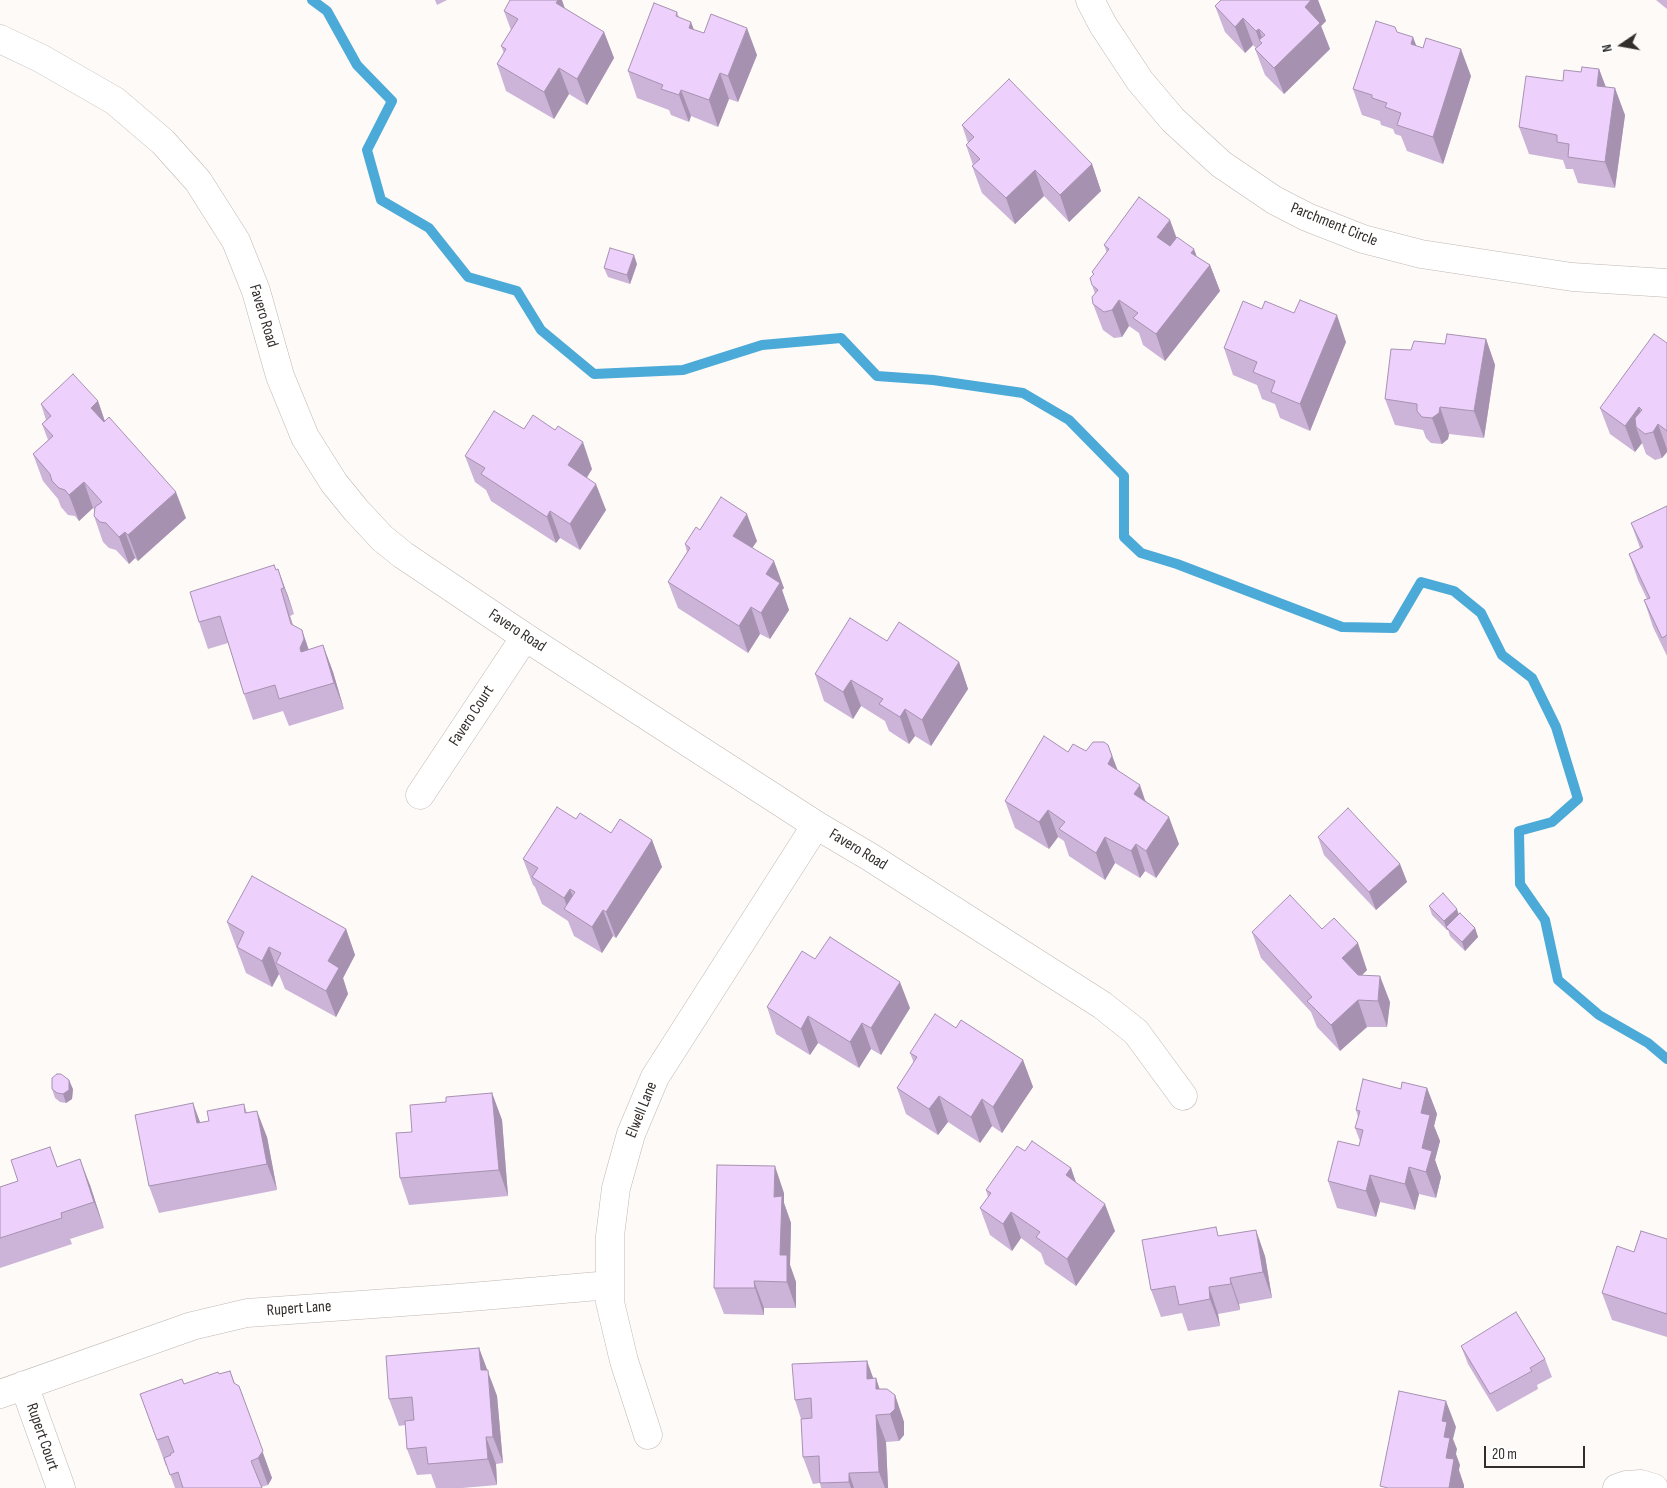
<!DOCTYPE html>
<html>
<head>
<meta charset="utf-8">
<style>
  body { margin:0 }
  #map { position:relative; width:1667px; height:1488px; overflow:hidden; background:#fefaf8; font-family:"Sofia Sans Condensed",sans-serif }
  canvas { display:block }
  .north { position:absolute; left:1597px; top:20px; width:50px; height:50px; -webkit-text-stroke:4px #fff; paint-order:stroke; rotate:258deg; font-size:14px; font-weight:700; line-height:20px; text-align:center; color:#322e2c }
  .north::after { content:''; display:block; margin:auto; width:18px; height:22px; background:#322e2c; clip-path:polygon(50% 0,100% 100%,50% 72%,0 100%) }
  .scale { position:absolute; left:1484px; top:1446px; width:101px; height:22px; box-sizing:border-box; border:2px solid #322e2c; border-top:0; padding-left:6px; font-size:15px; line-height:18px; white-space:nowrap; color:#322e2c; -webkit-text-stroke:4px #fff; paint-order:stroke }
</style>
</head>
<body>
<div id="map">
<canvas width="1667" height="1488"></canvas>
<div class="north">N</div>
<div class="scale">20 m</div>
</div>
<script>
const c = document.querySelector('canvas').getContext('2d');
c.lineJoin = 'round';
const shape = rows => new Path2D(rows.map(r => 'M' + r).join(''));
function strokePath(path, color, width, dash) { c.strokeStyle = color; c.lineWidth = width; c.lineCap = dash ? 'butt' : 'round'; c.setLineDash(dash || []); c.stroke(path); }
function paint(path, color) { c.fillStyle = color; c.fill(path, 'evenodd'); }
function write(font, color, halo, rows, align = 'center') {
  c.font = font + ' "Sofia Sans Condensed",sans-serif'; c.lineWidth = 5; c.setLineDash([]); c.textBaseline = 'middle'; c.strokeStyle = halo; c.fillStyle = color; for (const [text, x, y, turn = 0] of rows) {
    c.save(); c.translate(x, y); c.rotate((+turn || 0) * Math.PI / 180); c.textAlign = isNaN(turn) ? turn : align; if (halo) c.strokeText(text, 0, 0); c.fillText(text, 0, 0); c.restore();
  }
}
strokePath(shape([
  [312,0,327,11,357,65,392,101,367,150,381,200,429,228,468,277,517,291,541,330,594,374,683,370,762,345,841,338,877,376,933,380,1023,393,1069,420,1124,476,1124,537,1141,553,1177,564,1342,627,1394,628,1421,582,1454,591,1481,613,1502,655,1532,678,1556,727,1578,799,1552,822,1519,831,1520,884,1545,920,1558,980,1599,1015,1648,1043,1667,1059]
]), '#4baad7', 10);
const street = shape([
  [1090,0,1103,25,1140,81,1173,120,1221,164,1274,200,1307,217,1363,239,1421,254,1572,277,1667,283],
  [0,39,42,59,115,101,163,142,198,181,236,241,256,291,280,376,305,437,334,483,356,510,382,538,403,555,525,637,816,825,870,857,1102,1005,1136,1032,1183,1096],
  [420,795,525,637],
  [24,1385,61,1488],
  [0,1394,192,1326,247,1313,459,1298,610,1285],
  [648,1435,624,1361,610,1302,610,1236,616,1188,631,1134,655,1077,816,825],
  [1617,1488,1626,1485,1641,1484,1654,1488]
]);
strokePath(street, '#c0b8b2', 29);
strokePath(street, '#fff', 28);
paint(shape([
  [435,0,447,0,437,5],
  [1221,0,1318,0,1326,21,1321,26,1330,49,1284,94,1265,75,1255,49,1256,48,1253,45,1245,53,1225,32,1215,6],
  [1656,0,1667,0,1667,9],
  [565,9,604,32,614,58,587,105,569,94,554,119,506,91,497,64,504,53,501,46,511,30,504,11],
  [677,12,679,17,694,30,757,55,738,102,729,99,718,127,691,116,689,122,671,115,669,110,637,98,628,71],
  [1397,32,1417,46,1471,76,1443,164,1407,151,1401,136,1395,134,1393,129,1381,125,1380,121,1362,115,1353,89],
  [1599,69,1606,87,1625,115,1615,188,1578,183,1573,169,1566,169,1563,160,1529,154,1519,127,1581,72],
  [962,125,1092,164,1101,191,1069,222,1044,196,1015,224,982,193,972,166,973,165,966,145,968,143],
  [1176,237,1197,257,1210,265,1220,291,1165,361,1143,345,1139,333,1129,326,1122,337,1114,338,1103,330,1093,304,1095,294,1092,285,1093,274,1092,272,1107,253,1104,245],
  [637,264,630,284,608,277,604,268],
  [1486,339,1495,365,1484,438,1449,434,1448,439,1442,444,1431,443,1426,438,1423,430,1395,425,1385,399,1411,350],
  [1346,342,1310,431,1280,418,1275,404,1262,399,1257,385,1233,375,1224,348],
  [1667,343,1667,452,1662,458,1655,460,1646,454,1642,443,1635,452,1610,434,1600,408],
  [98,401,105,421,186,518,138,561,135,558,129,564,116,550,109,548,103,542,94,516,95,510,93,508,79,521,75,516,68,515,61,507,58,499,43,481,33,454,48,440,42,424,46,420,41,404],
  [524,429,592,469,587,478,606,510,580,550,560,538,556,543,491,501,486,490,475,482,465,456],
  [1667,506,1667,656,1653,627,1644,600,1647,599,1638,580,1629,554,1640,548,1631,523],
  [700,530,757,541,752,548,784,588,782,590,789,610,770,639,760,634,748,653,678,608,668,582,687,552,685,544],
  [276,570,288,596,294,614,290,616,293,625,302,630,309,650,323,645,333,672,344,709,289,726,283,711,253,720,244,694,228,643,208,649,199,622],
  [887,641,959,662,968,689,931,746,915,736,909,744,889,731,885,721,861,706,853,719,824,701,815,674],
  [1108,745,1117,770,1146,801,1179,844,1156,878,1145,871,1140,878,1115,863,1105,880,1069,856,1064,841,1058,837,1049,849,1015,828,1005,801,1068,752,1086,751],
  [576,819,611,833,652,840,662,867,616,938,613,936,602,953,574,936,568,921,542,904,535,887,533,885,523,859],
  [1318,837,1400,864,1407,882,1376,910,1324,855],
  [1429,906,1459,914,1475,928,1478,937,1465,951,1450,936,1448,930,1447,930,1432,915],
  [227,922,346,929,355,955,343,978,348,994,336,1017,285,989,279,974,272,987,246,973],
  [1252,932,1367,970,1362,975,1390,1002,1387,1027,1367,1027,1340,1051,1317,1027,1311,1012,1261,958],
  [815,959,910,1008,881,1055,871,1049,859,1068,818,1043,810,1055,776,1034,767,1007],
  [956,1028,1023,1060,1033,1087,1002,1133,992,1126,980,1143,948,1122,938,1135,906,1114,897,1088,914,1063,910,1053],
  [1427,1088,1437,1114,1434,1126,1440,1141,1435,1160,1441,1177,1436,1198,1419,1194,1415,1210,1380,1202,1376,1217,1337,1208,1328,1181,1359,1146,1360,1141,1355,1128,1358,1117,1356,1110,1401,1089],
  [52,1089,73,1089,72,1099,66,1103,60,1102,55,1098],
  [492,1093,502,1120,508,1196,409,1205,400,1178,446,1102],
  [244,1104,247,1113,267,1137,277,1190,159,1213,149,1186,209,1121],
  [50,1147,57,1166,90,1185,104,1228,70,1239,72,1244,0,1268,0,1187,18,1181],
  [1025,1151,1071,1168,1076,1183,1115,1231,1076,1286,1045,1264,1041,1253,1021,1238,1012,1251,990,1235,980,1208,988,1197,986,1190],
  [784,1193,784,1203,791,1223,790,1265,796,1282,796,1308,764,1308,764,1315,724,1314,714,1288],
  [1220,1236,1265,1256,1272,1298,1239,1304,1240,1310,1218,1314,1220,1326,1188,1331,1182,1313,1161,1317,1151,1290],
  [1667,1239,1667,1337,1612,1320,1602,1293,1634,1252],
  [1461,1346,1545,1359,1552,1377,1537,1385,1538,1389,1497,1412,1468,1364],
  [479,1348,497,1396,503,1463,496,1464,497,1485,462,1488,436,1488,431,1474,417,1475,407,1449,405,1425,399,1426,389,1399],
  [867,1361,873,1378,876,1378,879,1389,895,1395,904,1422,904,1435,899,1441,886,1442,888,1488,821,1488,820,1483,813,1484,803,1457,801,1419,795,1400],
  [230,1371,272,1478,268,1485,261,1487,262,1488,175,1488,167,1466,166,1466,140,1394,184,1384]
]), '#ccb3d8');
paint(shape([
  [558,0,562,0,570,23,556,3],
  [1311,0,1318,0,1326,21,1321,26,1330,49,1284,94,1274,68,1305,7],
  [1243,18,1253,45,1245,53,1235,27],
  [691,22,701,48,689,28],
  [747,28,757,55,738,102,728,76],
  [1259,29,1268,55,1262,43,1259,40,1265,58,1256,31],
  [604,32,614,58,587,105,577,79],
  [1413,37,1423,63,1411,44],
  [1461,49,1471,76,1443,164,1433,137],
  [559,68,569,94,554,119,544,92],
  [1599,69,1609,96,1597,86],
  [720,73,729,99,718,127,709,100],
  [1615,88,1625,115,1615,188,1605,162],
  [681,90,691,116,689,122,679,95],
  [1092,164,1101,191,1069,222,1060,195],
  [1035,170,1044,196,1015,224,1006,198],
  [1170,220,1180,247,1167,263,1157,237],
  [1194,249,1203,273,1210,265,1220,291,1165,361,1156,334,1191,253],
  [634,255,637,264,630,284,627,275],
  [1119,300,1129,326,1122,337,1112,310],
  [1337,315,1346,342,1310,431,1300,404],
  [1486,339,1495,365,1484,438,1474,411],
  [98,401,107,428,91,408],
  [1440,407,1449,434,1448,439,1442,444,1432,418],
  [1639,407,1648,433,1636,427,1642,443,1635,452,1625,426],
  [1658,424,1667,449,1667,452,1662,458,1653,432],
  [583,442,592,469,577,492,568,465],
  [84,482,93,508,79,521,69,495],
  [596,484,606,510,580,550,570,524],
  [176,492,186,518,138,561,128,535],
  [550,511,560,538,556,543,547,517],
  [747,514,757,541,743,562,733,536],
  [125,532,135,558,129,564,119,537],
  [774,561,784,588,782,590,789,610,770,639,761,613,766,574],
  [278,569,288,596,294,614,284,588],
  [281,589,290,616,300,648,302,630,311,657,301,652],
  [751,607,760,634,748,653,739,626],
  [323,645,333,672,344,709,334,683],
  [959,662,968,689,931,746,922,720],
  [851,680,861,706,853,719,843,692],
  [905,709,915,736,909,744,900,717],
  [1108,745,1118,771,1108,764],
  [1140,785,1149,812,1134,794],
  [1048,810,1058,837,1049,849,1039,822],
  [1169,817,1179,844,1156,878,1146,851],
  [1105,837,1115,863,1105,880,1096,853],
  [652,840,662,867,616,938,606,912],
  [1136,844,1145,871,1140,878,1131,851],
  [1400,864,1407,882,1376,910,1369,892],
  [570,889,580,916,569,912,564,898],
  [1457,909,1460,918,1446,927,1448,930,1447,930,1444,921],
  [603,910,613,936,602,953,592,927],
  [1475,928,1478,937,1465,951,1462,942],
  [346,929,355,955,343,978,348,994,336,1017,326,991,328,961],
  [1358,943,1367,970,1352,985,1342,958],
  [269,947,279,974,272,987,262,961],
  [1380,976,1390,1002,1387,1027,1378,1001],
  [900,982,910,1008,881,1055,871,1028],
  [1358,1000,1367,1027,1340,1051,1331,1025],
  [808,1016,818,1043,810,1055,801,1029],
  [862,1023,871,1049,859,1068,850,1042],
  [1023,1060,1033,1087,1002,1133,993,1107],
  [69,1080,73,1089,72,1099,66,1103,63,1094],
  [1427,1088,1437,1114,1434,1126,1440,1141,1435,1160,1441,1177,1436,1198,1426,1172,1422,1148,1421,1113],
  [492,1093,502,1120,508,1196,499,1170],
  [939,1096,948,1122,938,1135,929,1109],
  [982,1099,992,1126,980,1143,971,1117],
  [193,1103,203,1130,197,1123],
  [257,1111,267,1137,277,1190,267,1164],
  [80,1159,90,1185,104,1228,94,1202],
  [775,1166,784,1193,784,1203,791,1223,790,1265,796,1282,796,1308,787,1282,780,1255,774,1197],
  [1409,1167,1419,1194,1415,1210,1405,1184],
  [1071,1168,1080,1194,1066,1175],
  [1370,1175,1380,1202,1376,1217,1366,1191],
  [1105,1204,1115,1231,1076,1286,1067,1259],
  [1011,1212,1021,1238,1012,1251,1003,1224],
  [1256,1230,1265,1256,1272,1298,1263,1272],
  [1230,1278,1239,1304,1240,1310,1231,1284],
  [754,1281,764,1308,764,1315,755,1288],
  [1209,1287,1218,1314,1220,1326,1210,1299],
  [479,1348,497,1396,503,1463,493,1437,481,1370],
  [867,1361,876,1386,876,1378,885,1405,886,1415,876,1390,867,1379],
  [239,1386,272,1478,268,1485,258,1458],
  [895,1395,904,1422,904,1435,899,1441,890,1414],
  [1446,1401,1456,1427,1453,1439,1457,1449,1456,1454,1460,1465,1459,1470,1464,1485,1464,1488,1449,1488,1442,1421],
  [876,1415,886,1442,888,1488,885,1488,879,1472],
  [486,1437,496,1464,497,1485,488,1459],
  [849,1473,854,1488,851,1488,849,1482]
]), '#a692b0');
const building = shape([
  [510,0,558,0,556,3,604,32,577,79,559,68,544,92,497,64,506,49,501,46,518,19,504,11,510,0],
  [1221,0,1311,0,1305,7,1320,23,1274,68,1255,49,1262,43,1259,40,1265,35,1259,29,1256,31,1243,18,1235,27,1215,6,1221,0],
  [654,3,677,12,676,16,691,22,689,28,704,33,711,14,747,28,728,76,720,73,709,100,681,90,679,95,661,89,663,85,628,71,654,3],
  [1376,21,1395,27,1397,32,1413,37,1411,44,1423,48,1426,38,1461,49,1433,137,1397,125,1401,113,1385,107,1387,103,1372,98,1372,95,1353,89,1376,21],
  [1582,67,1599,69,1597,86,1615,88,1605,162,1568,157,1569,144,1557,142,1557,135,1519,127,1526,76,1563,81,1564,70,1581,72,1582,67],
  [1009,79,1092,164,1060,195,1035,170,1006,198,972,166,980,159,966,145,974,137,962,125,1009,79],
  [1139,197,1170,220,1157,237,1170,246,1177,237,1194,249,1191,253,1210,265,1156,334,1133,318,1138,313,1119,300,1112,310,1104,312,1093,304,1092,297,1098,290,1092,285,1090,278,1094,274,1092,272,1109,249,1104,245,1139,197],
  [610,248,634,255,627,275,604,268,610,248],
  [1300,300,1337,315,1300,404,1271,392,1275,381,1253,372,1257,362,1224,348,1243,301,1262,309,1265,301,1294,313,1300,300],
  [1447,334,1486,339,1474,411,1440,407,1439,413,1432,418,1422,417,1417,411,1417,404,1385,399,1391,349,1411,350,1414,341,1445,344,1447,334],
  [1654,334,1667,343,1667,431,1658,424,1653,432,1645,434,1636,427,1635,418,1642,410,1639,407,1625,426,1600,408,1654,334],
  [73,374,98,401,91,408,104,422,109,417,176,492,128,535,125,532,119,537,106,523,100,522,94,516,95,507,102,502,84,482,69,495,65,490,59,488,52,481,50,474,33,454,53,436,42,424,51,416,41,404,73,374],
  [494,411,524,429,533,415,555,430,558,426,583,442,568,465,596,484,570,524,550,511,547,517,481,474,485,468,465,456,494,411],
  [721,497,747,514,733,536,774,561,766,574,780,583,761,613,751,607,739,626,668,582,690,548,685,544,696,527,700,530,721,497],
  [1667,506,1667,635,1662,638,1644,600,1650,598,1629,554,1643,547,1631,523,1667,506],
  [274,565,276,570,278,569,284,588,281,589,291,624,302,630,304,639,300,648,301,652,323,645,334,683,279,699,275,685,244,694,220,616,199,622,190,592,274,565],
  [850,618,887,641,899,622,959,662,922,720,905,709,900,717,879,704,883,699,851,680,843,692,815,674,850,618],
  [1044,736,1068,752,1073,744,1086,751,1093,742,1104,742,1108,745,1112,756,1108,764,1140,785,1134,794,1169,817,1146,851,1136,844,1131,851,1105,837,1096,853,1059,829,1065,822,1048,810,1039,822,1005,801,1044,736],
  [557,807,576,819,580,813,611,833,620,819,652,840,606,912,603,910,592,927,564,909,575,892,570,889,564,898,532,877,538,868,523,859,557,807],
  [1348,808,1400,864,1369,892,1318,837,1348,808],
  [252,876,346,929,328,961,339,968,326,991,276,963,281,953,269,947,262,961,237,947,244,932,227,922,252,876],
  [1443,893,1457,909,1444,921,1429,906,1443,893],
  [1290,895,1322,929,1334,918,1358,943,1342,958,1358,975,1380,976,1378,1001,1358,1000,1331,1025,1307,1001,1312,997,1252,932,1290,895],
  [1460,913,1475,928,1462,942,1446,927,1460,913],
  [830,937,900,982,871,1028,862,1023,850,1042,808,1016,801,1029,767,1007,802,951,815,959,830,937],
  [935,1014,956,1028,961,1020,1023,1060,993,1107,982,1099,971,1117,939,1096,929,1109,897,1088,917,1057,910,1053,935,1014],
  [57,1074,61,1074,69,1080,69,1090,63,1094,57,1093,52,1089,52,1078,57,1074],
  [1363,1079,1401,1089,1402,1082,1427,1088,1421,1113,1430,1115,1422,1148,1432,1151,1426,1172,1409,1167,1405,1184,1370,1175,1366,1191,1328,1181,1338,1141,1359,1146,1363,1130,1355,1128,1360,1111,1356,1110,1363,1079],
  [492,1093,499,1170,400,1178,396,1133,412,1132,410,1105,446,1102,446,1097,492,1093],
  [193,1103,197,1123,209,1121,207,1111,244,1104,245,1113,257,1111,267,1164,149,1186,135,1115,193,1103],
  [1032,1141,1071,1168,1066,1175,1105,1204,1067,1259,1036,1237,1040,1232,1011,1212,1003,1224,980,1208,991,1193,986,1190,1017,1146,1025,1151,1032,1141],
  [50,1147,57,1167,80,1159,94,1202,61,1213,62,1218,0,1238,0,1187,18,1181,11,1160,50,1147],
  [717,1165,775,1166,774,1197,782,1196,780,1255,787,1255,787,1282,754,1281,755,1288,714,1288,717,1165],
  [1216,1227,1218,1236,1256,1230,1263,1272,1230,1278,1231,1284,1209,1287,1210,1299,1179,1305,1175,1286,1151,1290,1142,1240,1216,1227],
  [1641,1231,1667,1239,1667,1314,1602,1293,1617,1246,1634,1252,1641,1231],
  [1516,1312,1545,1359,1530,1368,1532,1371,1490,1394,1461,1346,1516,1312],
  [479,1348,481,1370,488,1370,493,1437,486,1437,488,1459,428,1464,426,1447,407,1449,405,1421,414,1420,412,1397,389,1399,386,1356,479,1348],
  [867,1361,867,1379,876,1378,876,1389,887,1389,895,1395,895,1409,890,1414,876,1415,879,1472,849,1473,849,1482,820,1483,819,1456,803,1457,801,1419,812,1418,811,1398,795,1400,792,1364,867,1361],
  [230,1371,234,1383,239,1386,263,1451,258,1458,251,1461,262,1488,183,1488,178,1472,170,1475,164,1458,171,1455,170,1454,174,1452,168,1436,157,1440,140,1394,182,1379,184,1384,218,1372,219,1374,230,1371],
  [1399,1391,1446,1401,1442,1421,1447,1422,1444,1437,1450,1438,1446,1458,1454,1459,1449,1488,1388,1488,1380,1486,1399,1391]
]);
paint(building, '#edd0fb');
strokePath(building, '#a692b0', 1);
write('16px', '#322e2c', '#fff', [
  ["Parchment Circle",1334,225,22],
  ["Favero Road",263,316,73],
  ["Favero Road",517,631,33],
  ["Favero Court",472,716,-57],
  ["Favero Road",858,850,31],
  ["Elwell Lane",642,1110,-68],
  ["Rupert Lane",299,1309,-4],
  ["Rupert Court",42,1437,71]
]);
</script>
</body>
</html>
